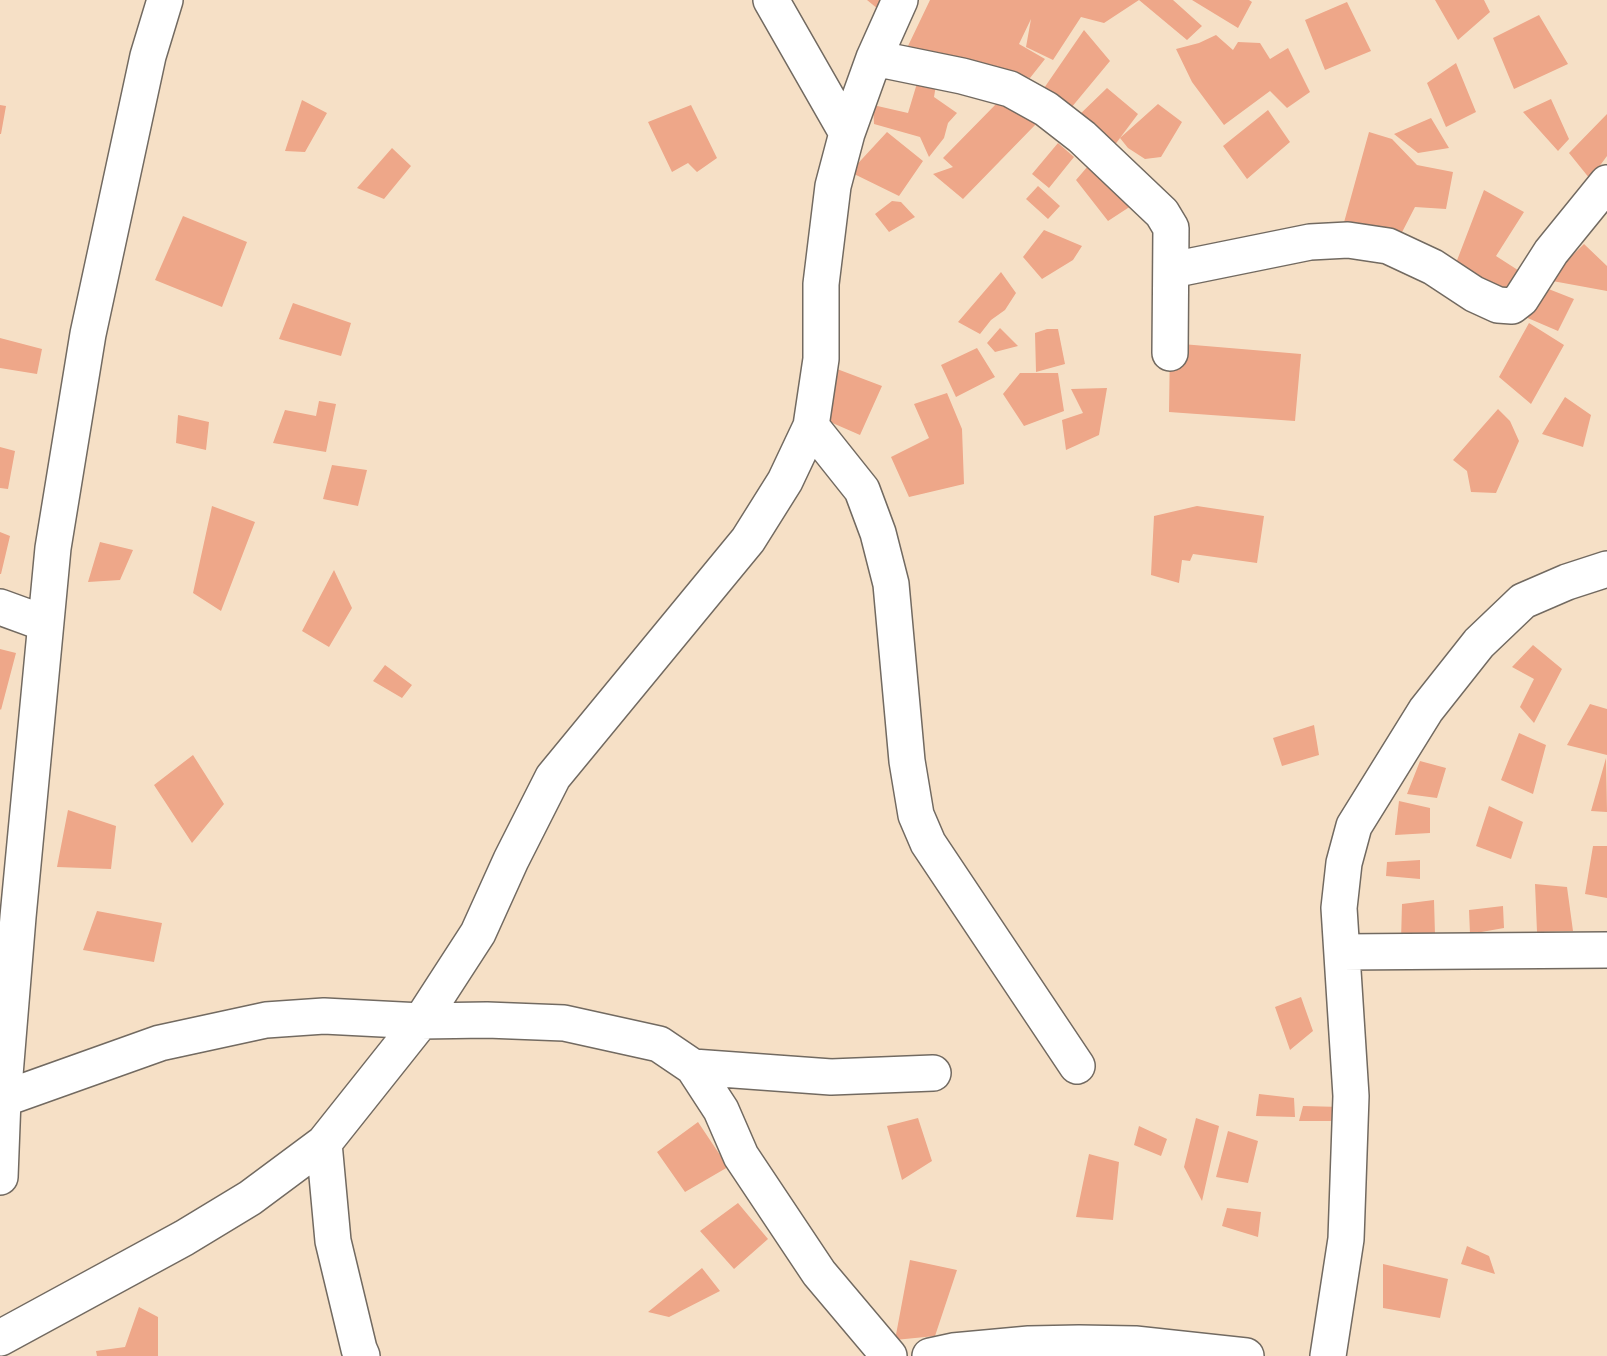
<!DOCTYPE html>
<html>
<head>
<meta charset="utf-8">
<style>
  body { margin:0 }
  canvas { display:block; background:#f6e0c6 }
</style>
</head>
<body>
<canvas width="1607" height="1356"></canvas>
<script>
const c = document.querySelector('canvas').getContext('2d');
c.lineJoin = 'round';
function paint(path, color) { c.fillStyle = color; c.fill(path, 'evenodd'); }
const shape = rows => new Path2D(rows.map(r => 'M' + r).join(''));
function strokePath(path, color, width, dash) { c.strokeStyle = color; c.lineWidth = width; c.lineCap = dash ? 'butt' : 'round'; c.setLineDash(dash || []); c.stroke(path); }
paint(shape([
  [867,0,884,0,878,9],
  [930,0,1173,0,1202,26,1187,40,1139,0,1104,23,1081,17,1053,60,1026,47,1031,19,1019,44,1045,59,1030,78,908,46],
  [1192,0,1249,0,1252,2,1238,28],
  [1435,0,1484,0,1490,12,1458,40],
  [1347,2,1371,51,1325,70,1305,20],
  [1539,15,1568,64,1514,89,1493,38],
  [1084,30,1110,61,1071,108,1040,94],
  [1216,35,1233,50,1238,42,1260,43,1270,59,1288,48,1310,92,1287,108,1270,91,1224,125,1192,82,1176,49,1199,43],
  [1456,63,1476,112,1446,127,1427,83],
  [937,79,934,97,957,113,948,123,944,138,929,157,920,137,874,124,873,105,908,113,918,80],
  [1107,88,1138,114,1120,138,1158,104,1182,122,1161,157,1145,159,1128,148,1120,138,1111,150,1076,118],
  [1551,99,1569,139,1558,151,1523,112],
  [302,100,327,113,305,152,285,151],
  [1000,100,1036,124,963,199,933,174,953,167,943,158],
  [0,105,6,106,1,134,0,134],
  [691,105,717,158,697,172,688,163,672,172,648,122],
  [1268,110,1290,142,1247,179,1223,146],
  [1607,114,1607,156,1590,179,1569,153],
  [1431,118,1449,148,1418,153,1394,134],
  [887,132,923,161,899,196,850,172],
  [1369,132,1392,139,1417,165,1453,172,1446,209,1415,207,1398,240,1343,226],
  [1058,143,1074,157,1049,188,1032,174],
  [392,148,411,166,384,199,357,188],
  [1088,166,1131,206,1108,221,1076,180],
  [1038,186,1060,206,1048,219,1026,199],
  [1484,190,1524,212,1496,256,1524,274,1512,306,1456,263],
  [892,201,901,202,915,217,889,232,875,214],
  [183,216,247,242,222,307,155,280],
  [1044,230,1082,246,1073,260,1042,279,1023,257],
  [1584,244,1607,266,1607,291,1547,280],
  [1001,272,1016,293,1005,310,991,320,980,334,958,322],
  [1546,288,1574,299,1558,331,1523,316],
  [293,303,351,323,341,356,279,339],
  [1529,323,1564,345,1531,404,1499,377],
  [1000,328,1018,346,995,352,987,343],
  [1047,329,1058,329,1065,364,1036,372,1035,333],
  [0,338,42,349,37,374,0,368],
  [1170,343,1301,354,1295,421,1169,412],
  [977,348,995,377,956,397,941,365],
  [837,369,882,386,860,435,821,418],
  [1020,373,1058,373,1064,411,1024,426,1003,394],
  [1107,388,1099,435,1066,450,1062,420,1083,413,1071,389],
  [947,393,962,429,964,484,909,497,891,457,929,438,914,404],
  [1565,397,1591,415,1583,447,1542,434],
  [319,401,336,404,326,452,273,443,285,410,316,416],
  [1498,409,1510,421,1519,441,1496,493,1471,492,1467,471,1453,460],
  [178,415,209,422,206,450,176,443],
  [0,447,15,451,8,489,0,488],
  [332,465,367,470,358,506,323,499],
  [212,506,255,522,221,611,193,593],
  [1197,506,1264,516,1257,563,1193,554,1190,561,1182,560,1179,583,1151,575,1154,516],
  [0,532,10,536,1,574,0,574],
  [100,542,133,550,120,580,88,582],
  [334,570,352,608,329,647,302,631],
  [1533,645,1562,669,1534,723,1520,707,1534,679,1512,667],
  [0,649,16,653,1,710,0,709],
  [385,665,412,685,402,698,373,681],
  [1590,704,1607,709,1607,755,1567,745],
  [1314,725,1319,755,1282,766,1273,738],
  [1519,733,1546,745,1533,794,1501,780],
  [193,755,224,804,192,843,154,785],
  [1606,758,1607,812,1591,811],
  [1420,761,1446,768,1437,798,1407,794],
  [1399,801,1430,808,1430,833,1395,835],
  [1489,806,1523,822,1511,859,1476,846],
  [68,810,116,826,111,869,57,867],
  [1593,846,1607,846,1607,898,1585,894],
  [1420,860,1420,879,1386,876,1387,862],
  [1535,884,1567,887,1573,931,1537,932],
  [1434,900,1435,935,1401,941,1402,904],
  [1503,906,1504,928,1470,934,1469,910],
  [97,911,162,923,154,962,83,950],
  [1301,997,1313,1031,1290,1050,1275,1007],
  [1259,1094,1294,1098,1295,1117,1256,1116],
  [1303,1106,1341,1107,1342,1121,1299,1121],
  [918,1118,932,1161,902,1180,887,1126],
  [1196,1118,1219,1126,1202,1201,1184,1167],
  [698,1122,728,1167,685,1192,657,1152],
  [1139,1126,1167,1139,1161,1156,1134,1145],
  [1228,1131,1258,1141,1248,1183,1216,1177],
  [1089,1154,1119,1162,1113,1220,1076,1217],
  [738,1203,768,1239,734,1269,700,1231],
  [1227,1208,1261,1212,1258,1237,1222,1226],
  [1467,1246,1489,1256,1495,1274,1461,1264],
  [910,1260,957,1270,935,1336,895,1340],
  [1383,1264,1448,1279,1440,1318,1383,1308],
  [702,1268,720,1291,669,1317,648,1312],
  [139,1307,158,1317,158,1356,97,1356,96,1351,125,1347]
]), '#eea789');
const minor = shape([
  [771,0,847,133],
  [874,58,962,76,1010,89,1046,109,1082,137,1162,213,1171,228,1170,353],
  [1172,270,1310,242,1348,240,1388,246,1433,267,1474,294,1498,305,1512,306,1521,299,1551,252,1607,183],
  [811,426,862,490,878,533,891,584,907,761,916,815,928,843,1077,1066],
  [0,607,44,623],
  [1342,952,1607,950],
  [693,1067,831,1077,933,1073],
  [0,1100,160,1043,266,1020,324,1016,421,1021,487,1020,564,1023,659,1044,693,1067,721,1110,741,1156,819,1273,889,1356],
  [324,1143,333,1241,359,1349,362,1356],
  [0,1177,3,1099,18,917,53,548,88,334,148,56,165,0],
  [0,1338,184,1238,250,1198,324,1143,421,1021,478,933,511,860,553,777,748,540,785,481,811,426,821,359,821,284,833,186,847,133,874,58,900,0],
  [930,1356,953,1351,1029,1344,1079,1343,1135,1344,1246,1356],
  [1328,1356,1346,1239,1351,1096,1339,908,1344,863,1354,826,1426,710,1479,643,1523,601,1567,582,1607,569]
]);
strokePath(minor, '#726a61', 38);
strokePath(minor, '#fff', 35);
</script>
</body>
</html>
